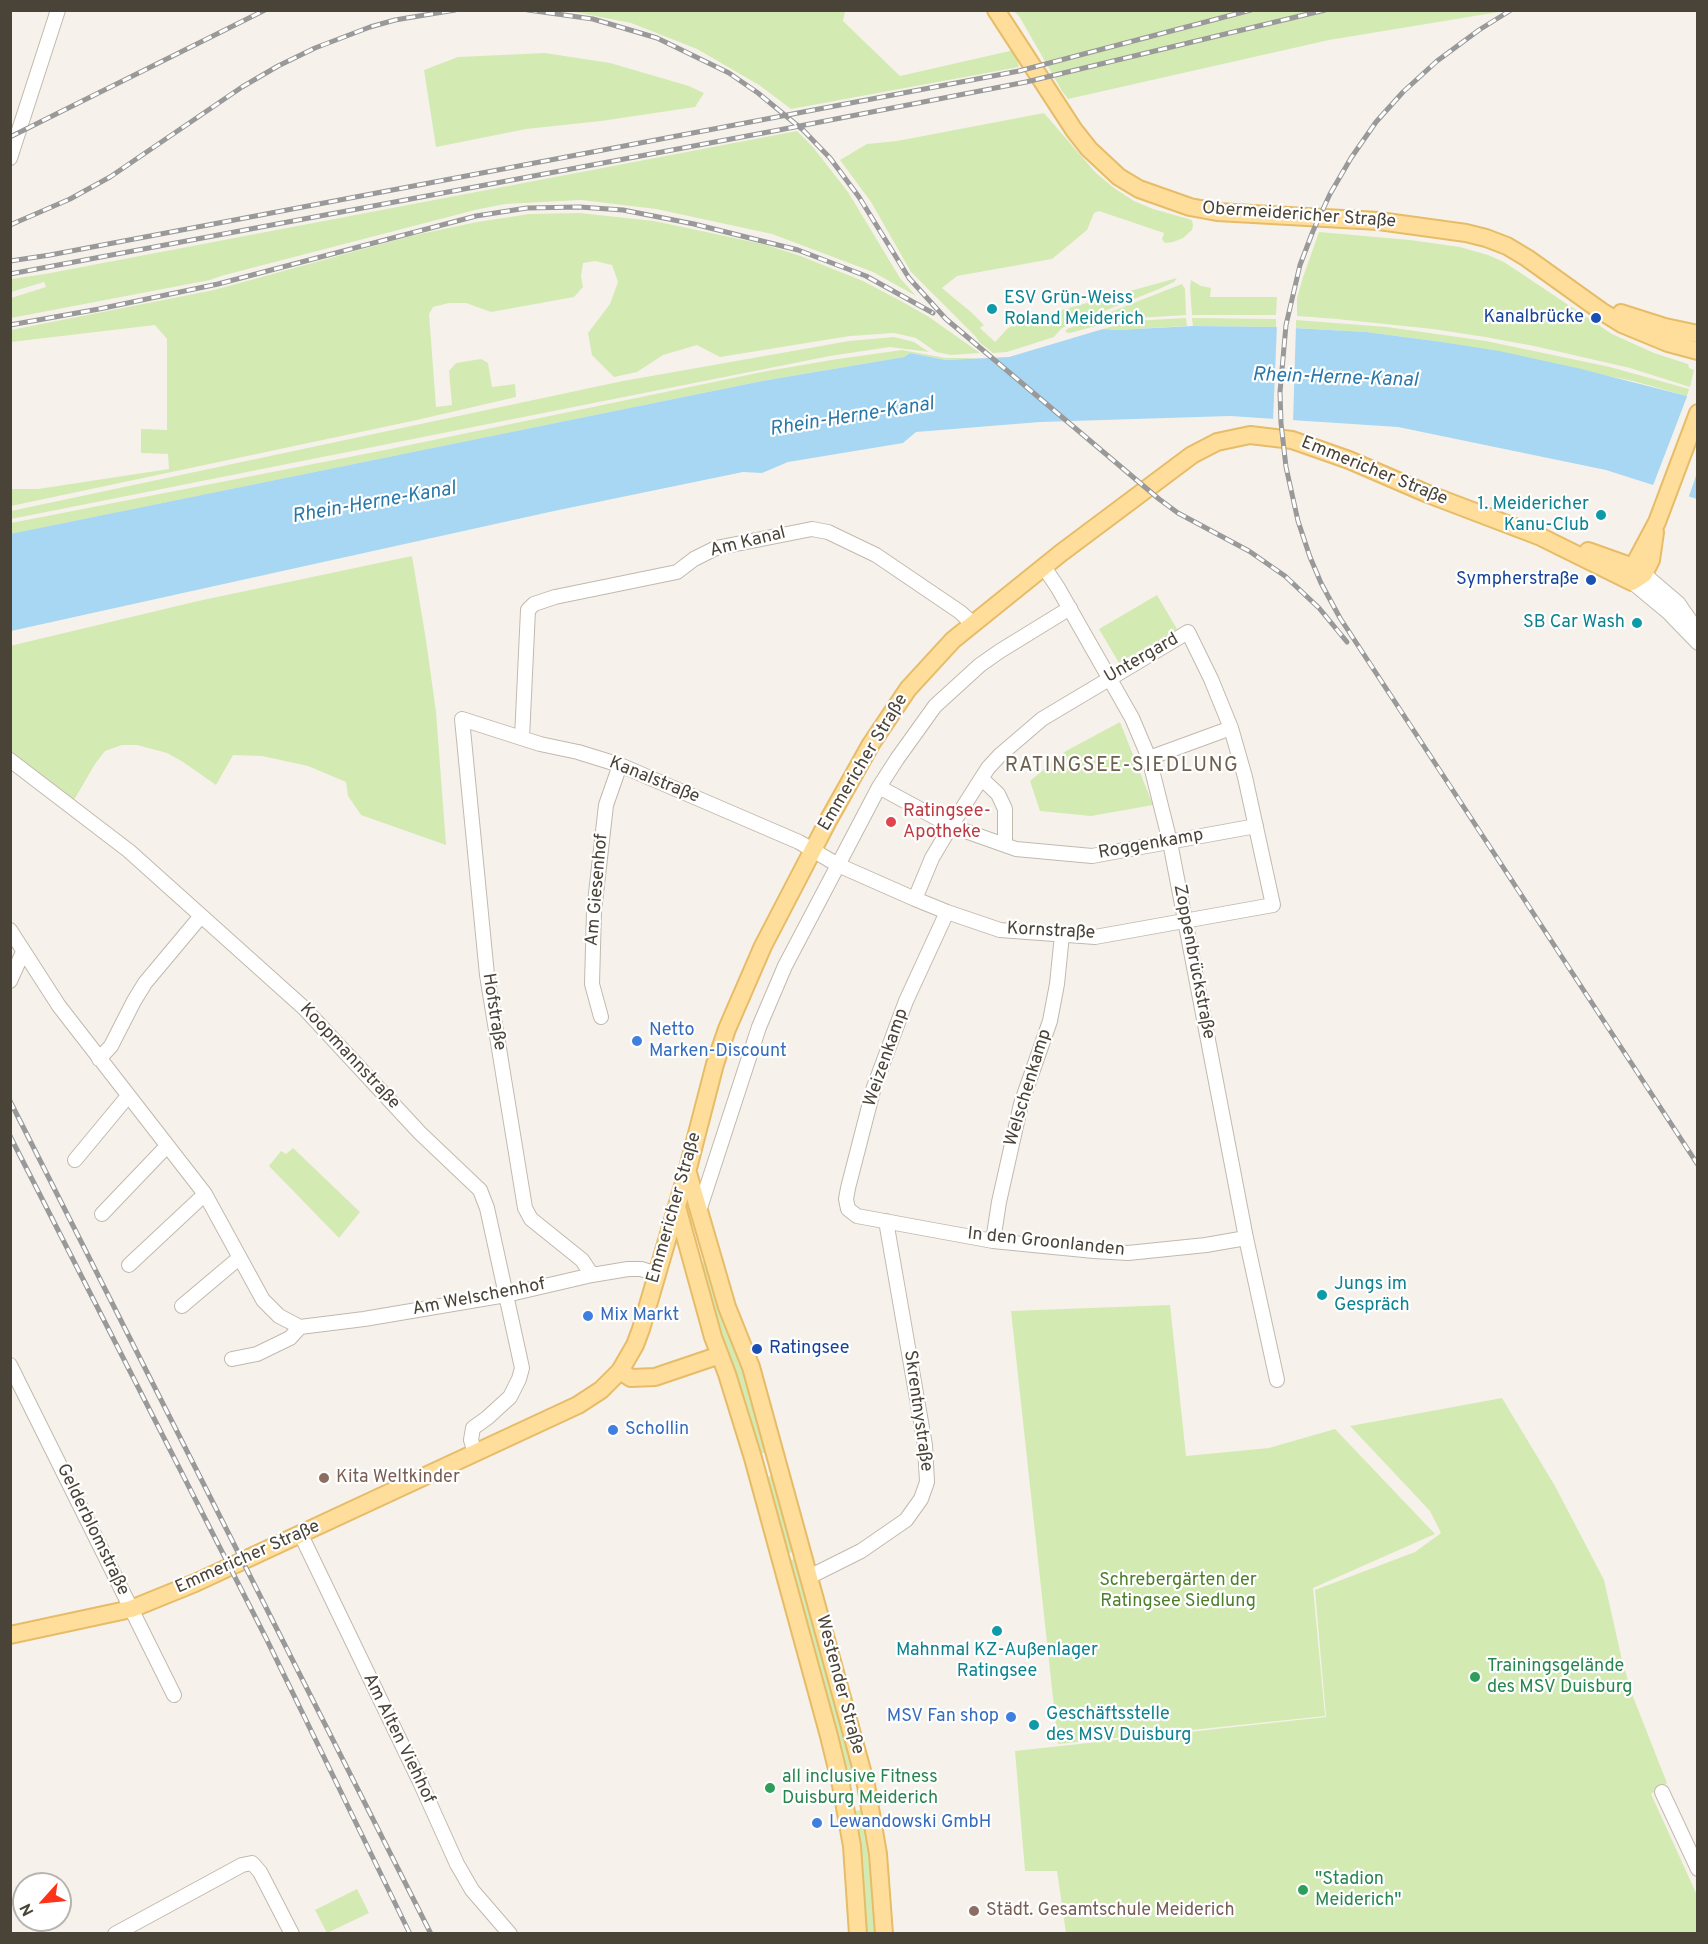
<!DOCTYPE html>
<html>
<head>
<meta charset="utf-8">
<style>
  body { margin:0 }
  #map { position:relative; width:1708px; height:1944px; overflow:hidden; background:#f6f2eb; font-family:Overpass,sans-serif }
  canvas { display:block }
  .frame { position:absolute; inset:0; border:12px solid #4a4338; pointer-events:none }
  .north { position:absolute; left:12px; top:1872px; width:60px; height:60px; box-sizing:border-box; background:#fff; border:2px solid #b7b4af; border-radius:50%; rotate:243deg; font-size:16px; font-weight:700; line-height:24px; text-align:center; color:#4a4338 }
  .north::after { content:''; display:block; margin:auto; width:21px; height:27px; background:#fe3319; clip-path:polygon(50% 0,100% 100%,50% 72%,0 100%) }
</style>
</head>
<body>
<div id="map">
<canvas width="1708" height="1944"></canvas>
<div class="frame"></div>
<div class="north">N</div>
</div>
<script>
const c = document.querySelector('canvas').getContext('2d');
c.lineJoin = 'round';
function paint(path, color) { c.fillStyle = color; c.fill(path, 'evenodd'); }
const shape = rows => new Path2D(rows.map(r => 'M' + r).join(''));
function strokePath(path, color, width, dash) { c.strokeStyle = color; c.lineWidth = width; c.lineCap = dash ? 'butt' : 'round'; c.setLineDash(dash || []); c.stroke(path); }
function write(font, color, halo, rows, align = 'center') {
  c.font = font + ' Overpass,sans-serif'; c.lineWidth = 4.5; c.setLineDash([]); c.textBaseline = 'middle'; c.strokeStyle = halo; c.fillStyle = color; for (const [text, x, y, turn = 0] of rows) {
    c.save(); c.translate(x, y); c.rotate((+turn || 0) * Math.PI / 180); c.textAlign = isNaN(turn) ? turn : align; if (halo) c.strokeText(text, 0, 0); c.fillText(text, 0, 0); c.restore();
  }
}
paint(shape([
  [569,11,845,11,843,21,900,76,1014,50,1019,67,791,109,759,85,697,49,631,23],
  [1013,11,1505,11,1329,40,1068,99,1062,91,1019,16],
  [545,53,610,63,689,86,704,93,695,107,601,121,526,129,436,147,424,70,458,57],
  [1044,113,1095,172,1114,188,1134,201,1153,209,1192,220,1193,225,1192,230,1183,238,1173,242,1165,243,1162,239,1164,233,1099,211,1094,213,1087,230,1052,259,957,276,942,288,972,313,984,325,980,328,995,342,1008,328,1022,321,1177,278,1174,282,1159,289,1062,328,1054,337,1007,352,993,353,979,342,976,337,911,272,871,202,840,160,867,144,897,141],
  [797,131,812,146,848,192,900,278,916,296,873,272,772,234,656,209,581,200,505,204,475,210,221,276,210,280,11,318,11,298,46,287,44,282,11,292,11,279,45,274],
  [580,213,654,221,763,244,798,255,863,281,901,301,929,317,980,353,951,355,936,352,916,338,894,333,850,336,720,357,697,345,663,355,637,372,614,377,592,355,588,333,610,304,618,282,612,265,595,261,583,263,581,277,583,287,574,297,491,312,466,303,449,303,433,307,429,314,436,407,452,405,449,371,456,363,481,359,488,363,492,387,515,384,516,397,417,420,11,506,11,489,38,489,169,469,168,454,141,453,141,429,167,430,167,339,155,325,11,342,11,330,214,290,411,236,477,222,529,214],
  [1319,232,1410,240,1460,247,1488,255,1504,262,1612,334,1654,353,1688,364,1689,368,1694,370,1690,387,1630,368,1534,346,1485,337,1433,329,1337,319,1297,316,1297,298,1303,277],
  [1191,280,1201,286,1211,288,1210,297,1277,297,1276,315,1192,315,1190,289],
  [1182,284,1185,289,1186,315,1121,319,1070,333,1065,332,1067,329],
  [1186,318,1187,326,1117,330,1103,329,1132,321],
  [1192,318,1276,319,1276,327,1193,326],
  [1296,320,1387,327,1486,341,1610,367,1689,389,1687,396,1633,381,1435,341,1366,332,1296,328],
  [894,337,914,342,929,352,890,347,830,356,11,519,11,511,623,381,849,341],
  [902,350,946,358,983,358,946,360,910,353,904,357,762,381,11,534,11,523,390,449,762,372,831,360],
  [412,556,426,640,436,712,446,845,361,815,348,796,346,782,308,766,262,756,233,755,216,785,183,762,167,753,137,745,122,745,105,751,95,764,74,800,11,753,10,646,198,601],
  [1157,595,1177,629,1119,663,1099,629],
  [1120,722,1153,805,1091,816,1040,811,1030,781,1066,751],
  [293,1148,360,1212,339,1238,269,1166,281,1151,286,1154],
  [709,1261,772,1451,754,1455,698,1265],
  [1170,1305,1186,1456,1269,1448,1335,1429,1435,1534,1313,1588,1325,1716,1058,1744,1011,1311],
  [1502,1398,1555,1486,1604,1580,1622,1660,1632,1694,1667,1783,1651,1794,1697,1895,1697,1933,1066,1933,1057,1871,1025,1871,1015,1751,1326,1717,1315,1590,1415,1552,1441,1533,1430,1511,1350,1426],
  [770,1476,773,1477,796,1551,785,1554,766,1480],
  [798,1558,857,1779,852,1784,849,1783,787,1561],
  [867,1809,877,1933,866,1933,849,1812],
  [357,1889,369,1913,327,1933,315,1910]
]), '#d4eab3');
paint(shape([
  [1193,326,1276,327,1366,332,1435,341,1499,351,1577,368,1687,396,1697,400,1697,499,1606,470,1398,427,1230,416,1040,422,916,432,903,443,788,462,762,473,743,472,554,511,11,631,10,534,762,381,904,357,910,353,946,360,1009,357,1103,329,1117,330]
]), '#a7d7f3');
paint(shape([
  [1277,324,1296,325,1293,423,1273,422],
  [1688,394,1698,397,1697,473,1688,499,1652,488]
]), '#f6f2eb');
const minor = shape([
  [10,158,58,10],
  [1044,567,1058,588,1132,718,1149,758,1170,842,1246,1238,1277,1380],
  [1644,574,1678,603,1698,632],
  [1632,582,1667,611,1698,643],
  [522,738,528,610,534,604,555,597,677,572,694,559,716,548,812,529,828,532,876,555,960,612,972,623],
  [1149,758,1231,728],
  [10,760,129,851,304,1008,420,1133,480,1190,487,1208,522,1368,519,1379,510,1397,487,1418,473,1428,471,1440,475,1453],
  [982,779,998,794,1005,809,1005,845],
  [879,787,951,826,1016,849,1092,856,1256,826],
  [947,912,906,1001,874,1087,848,1188,846,1199,848,1209,857,1216,993,1241,1094,1251,1128,1253,1206,1245,1246,1238],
  [10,930,59,1006,205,1194,263,1300,279,1316,300,1327,364,1319,506,1295,592,1275,628,1269,641,1269,657,1274],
  [10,981,23,952],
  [601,1017,592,984,594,911,606,805,620,765],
  [99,1059,111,1046,134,1001,145,983,201,916],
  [75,1160,128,1096],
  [699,1211,759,1027,785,966,879,787,897,759,935,706,980,665,1000,651,1070,608],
  [102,1214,167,1146],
  [993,1241,999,1202,1021,1104,1050,1021,1057,984,1062,935],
  [129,1265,205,1194],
  [592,1275,582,1260,531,1219,525,1208,487,975,462,719,540,744,578,752,620,765,799,842,838,865,915,899,947,912,1000,930,1095,937,1273,905,1245,777,1231,728,1211,679,1188,632,1042,719,1000,755,988,768,951,826,932,858,915,899],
  [182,1306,239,1258],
  [232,1359,257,1354,290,1338,300,1327],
  [10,1365,174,1695],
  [301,1535,420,1782,457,1864,472,1890,510,1934],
  [809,1577,861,1551,906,1520,921,1499,927,1482,925,1445,886,1221],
  [1662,1792,1698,1869],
  [115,1934,242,1865,252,1863,260,1872,292,1934]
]);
const major = shape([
  [996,10,1074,130,1089,149,1119,177,1139,189,1190,207,1217,212,1379,221,1466,233,1486,238,1507,246,1527,258,1601,311,1622,324,1668,343,1698,351],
  [1621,313,1665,327,1698,334],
  [1588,551,1633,567,1644,574],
  [1635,580,1644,574,1651,560,1655,532],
  [1632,582,1633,567,1657,522,1698,413],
  [688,1173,727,1307,751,1367,866,1785,878,1854,884,1934],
  [677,1207,713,1337,727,1374,753,1458,829,1736,841,1785,852,1846,858,1934],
  [620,1371,631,1378,655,1377,720,1355],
  [10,1635,131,1609,195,1583,578,1405,601,1390,620,1371,635,1345,641,1329,687,1172,715,1064,727,1029,763,946,829,819,871,744,908,689,953,640,1061,553,1192,455,1217,442,1250,435,1292,440,1349,460,1428,494,1541,537,1632,582]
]);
strokePath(minor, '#c2b9ad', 16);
strokePath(major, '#e7bc68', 20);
strokePath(minor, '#fff', 14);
strokePath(major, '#ffde9b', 16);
const rail = shape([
  [528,10,593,19,657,38,729,73,758,93,803,130,830,158,859,197,909,278,946,319,1159,499,1178,513,1249,551,1285,576,1319,608,1347,642],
  [1511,10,1479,30,1437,61,1403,92,1376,122,1351,158,1330,194,1313,231,1300,265,1286,325,1280,392,1281,423,1286,467,1298,521,1310,557,1321,583,1340,618,1698,1165],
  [10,137,265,10],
  [10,225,70,199,110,177,242,87,278,66,315,48,370,27,395,20,455,10],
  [10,261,50,255,1019,71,1251,10],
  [10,274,779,130,1026,82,1325,10],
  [10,325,99,309,218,284,476,216,527,208,579,207,623,210,694,224,798,250,866,276,933,313],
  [10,1101,431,1934],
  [10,1136,266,1638,410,1934]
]);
strokePath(rail, '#999', 5);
strokePath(rail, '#fff', 3, [9]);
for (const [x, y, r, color] of [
  [992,309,6,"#0f9aa8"],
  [1596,318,6,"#1a4fb4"],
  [1601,515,6,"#0f9aa8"],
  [1591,580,6,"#1a4fb4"],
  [1637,623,6,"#0f9aa8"],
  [891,822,6,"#e0444e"],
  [637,1041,6,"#3f7fe0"],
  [1322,1295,6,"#0f9aa8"],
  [588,1316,6,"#3f7fe0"],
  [757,1349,6,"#1a4fb4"],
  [613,1430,6,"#3f7fe0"],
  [324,1478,6,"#8d6e63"],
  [997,1631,6,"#0f9aa8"],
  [1475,1677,6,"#2e9e5b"],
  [1011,1717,6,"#3f7fe0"],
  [1034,1725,6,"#0f9aa8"],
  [770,1788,6,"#2e9e5b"],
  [817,1823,6,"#3f7fe0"],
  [1303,1890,6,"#2e9e5b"],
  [974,1911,6,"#8d6e63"]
]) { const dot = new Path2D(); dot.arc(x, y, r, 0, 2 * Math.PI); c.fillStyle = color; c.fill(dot); strokePath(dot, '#fff', 2); }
write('18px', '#4a4338', '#fff', [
  ["Obermeidericher Straße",1299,216,4],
  ["Emmericher Straße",1374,472,22],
  ["Am Kanal",748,543,-14],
  ["Untergard",1142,659,-30],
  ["Emmericher Straße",864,763,-59],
  ["Kanalstraße",654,781,22],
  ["Roggenkamp",1151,845,-10],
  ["Am Giesenhof",598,890,-85],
  ["Kornstraße",1051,932,3],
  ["Zoppenbrückstraße",1193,962,79],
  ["Hofstraße",493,1012,81],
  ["Koopmannstraße",349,1057,47],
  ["Weizenkamp",887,1058,-71],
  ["Welschenkamp",1029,1088,-73],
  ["Emmericher Straße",675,1208,-74],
  ["In den Groonlanden",1046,1243,6],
  ["Am Welschenhof",479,1298,-11],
  ["Skrentnystraße",917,1411,82],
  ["Gelderblomstraße",92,1530,64],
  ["Emmericher Straße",248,1558,-24],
  ["Westender Straße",839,1685,75],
  ["Am Alten Viehhof",398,1739,64]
]);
write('18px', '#0d838f', '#fff', [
  ["ESV Grün-Weiss",1004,299],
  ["Roland Meiderich",1004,320],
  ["1. Meidericher",1589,505,"right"],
  ["Kanu-Club",1589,526,"right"],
  ["SB Car Wash",1625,623,"right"],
  ["Jungs im",1334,1285],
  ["Gespräch",1334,1306],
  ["Mahnmal KZ-Außenlager",997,1651,"center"],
  ["Ratingsee",997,1672,"center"],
  ["Geschäftsstelle",1046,1715],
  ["des MSV Duisburg",1046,1736]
], 'left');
write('18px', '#164399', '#fff', [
  ["Kanalbrücke",1584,318],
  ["Sympherstraße",1579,580],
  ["Ratingsee",769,1349,"left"]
], 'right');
write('18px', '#be3a42', '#fff', [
  ["Ratingsee-",903,812],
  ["Apotheke",903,833]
], 'left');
write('18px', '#366cbe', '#fff', [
  ["Netto",649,1031],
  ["Marken-Discount",649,1052],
  ["Mix Markt",600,1316],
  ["Schollin",625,1430],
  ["MSV Fan shop",999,1717,"right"],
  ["Lewandowski GmbH",829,1823]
], 'left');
write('18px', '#785e54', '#fff', [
  ["Kita Weltkinder",336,1478],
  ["Städt. Gesamtschule Meiderich",986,1911]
], 'left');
write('18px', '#4d7f29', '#fff', [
  ["Schrebergärten der",1178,1581],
  ["Ratingsee Siedlung",1178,1602]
]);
write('18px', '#27864d', '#fff', [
  ["Trainingsgelände",1487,1667],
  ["des MSV Duisburg",1487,1688],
  ["all inclusive Fitness",782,1778],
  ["Duisburg Meiderich",782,1799],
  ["\"Stadion",1315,1880],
  ["Meiderich\"",1315,1901]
], 'left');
write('italic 20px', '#2a78a9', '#fff', [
  ["Rhein-Herne-Kanal",1335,379,2],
  ["Rhein-Herne-Kanal",852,418,-9],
  ["Rhein-Herne-Kanal",374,504,-10]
]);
c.letterSpacing = '1.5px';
write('20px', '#6d604f', '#fff', [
  ["RATINGSEE-SIEDLUNG",1122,767]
]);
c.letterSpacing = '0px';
</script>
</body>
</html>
